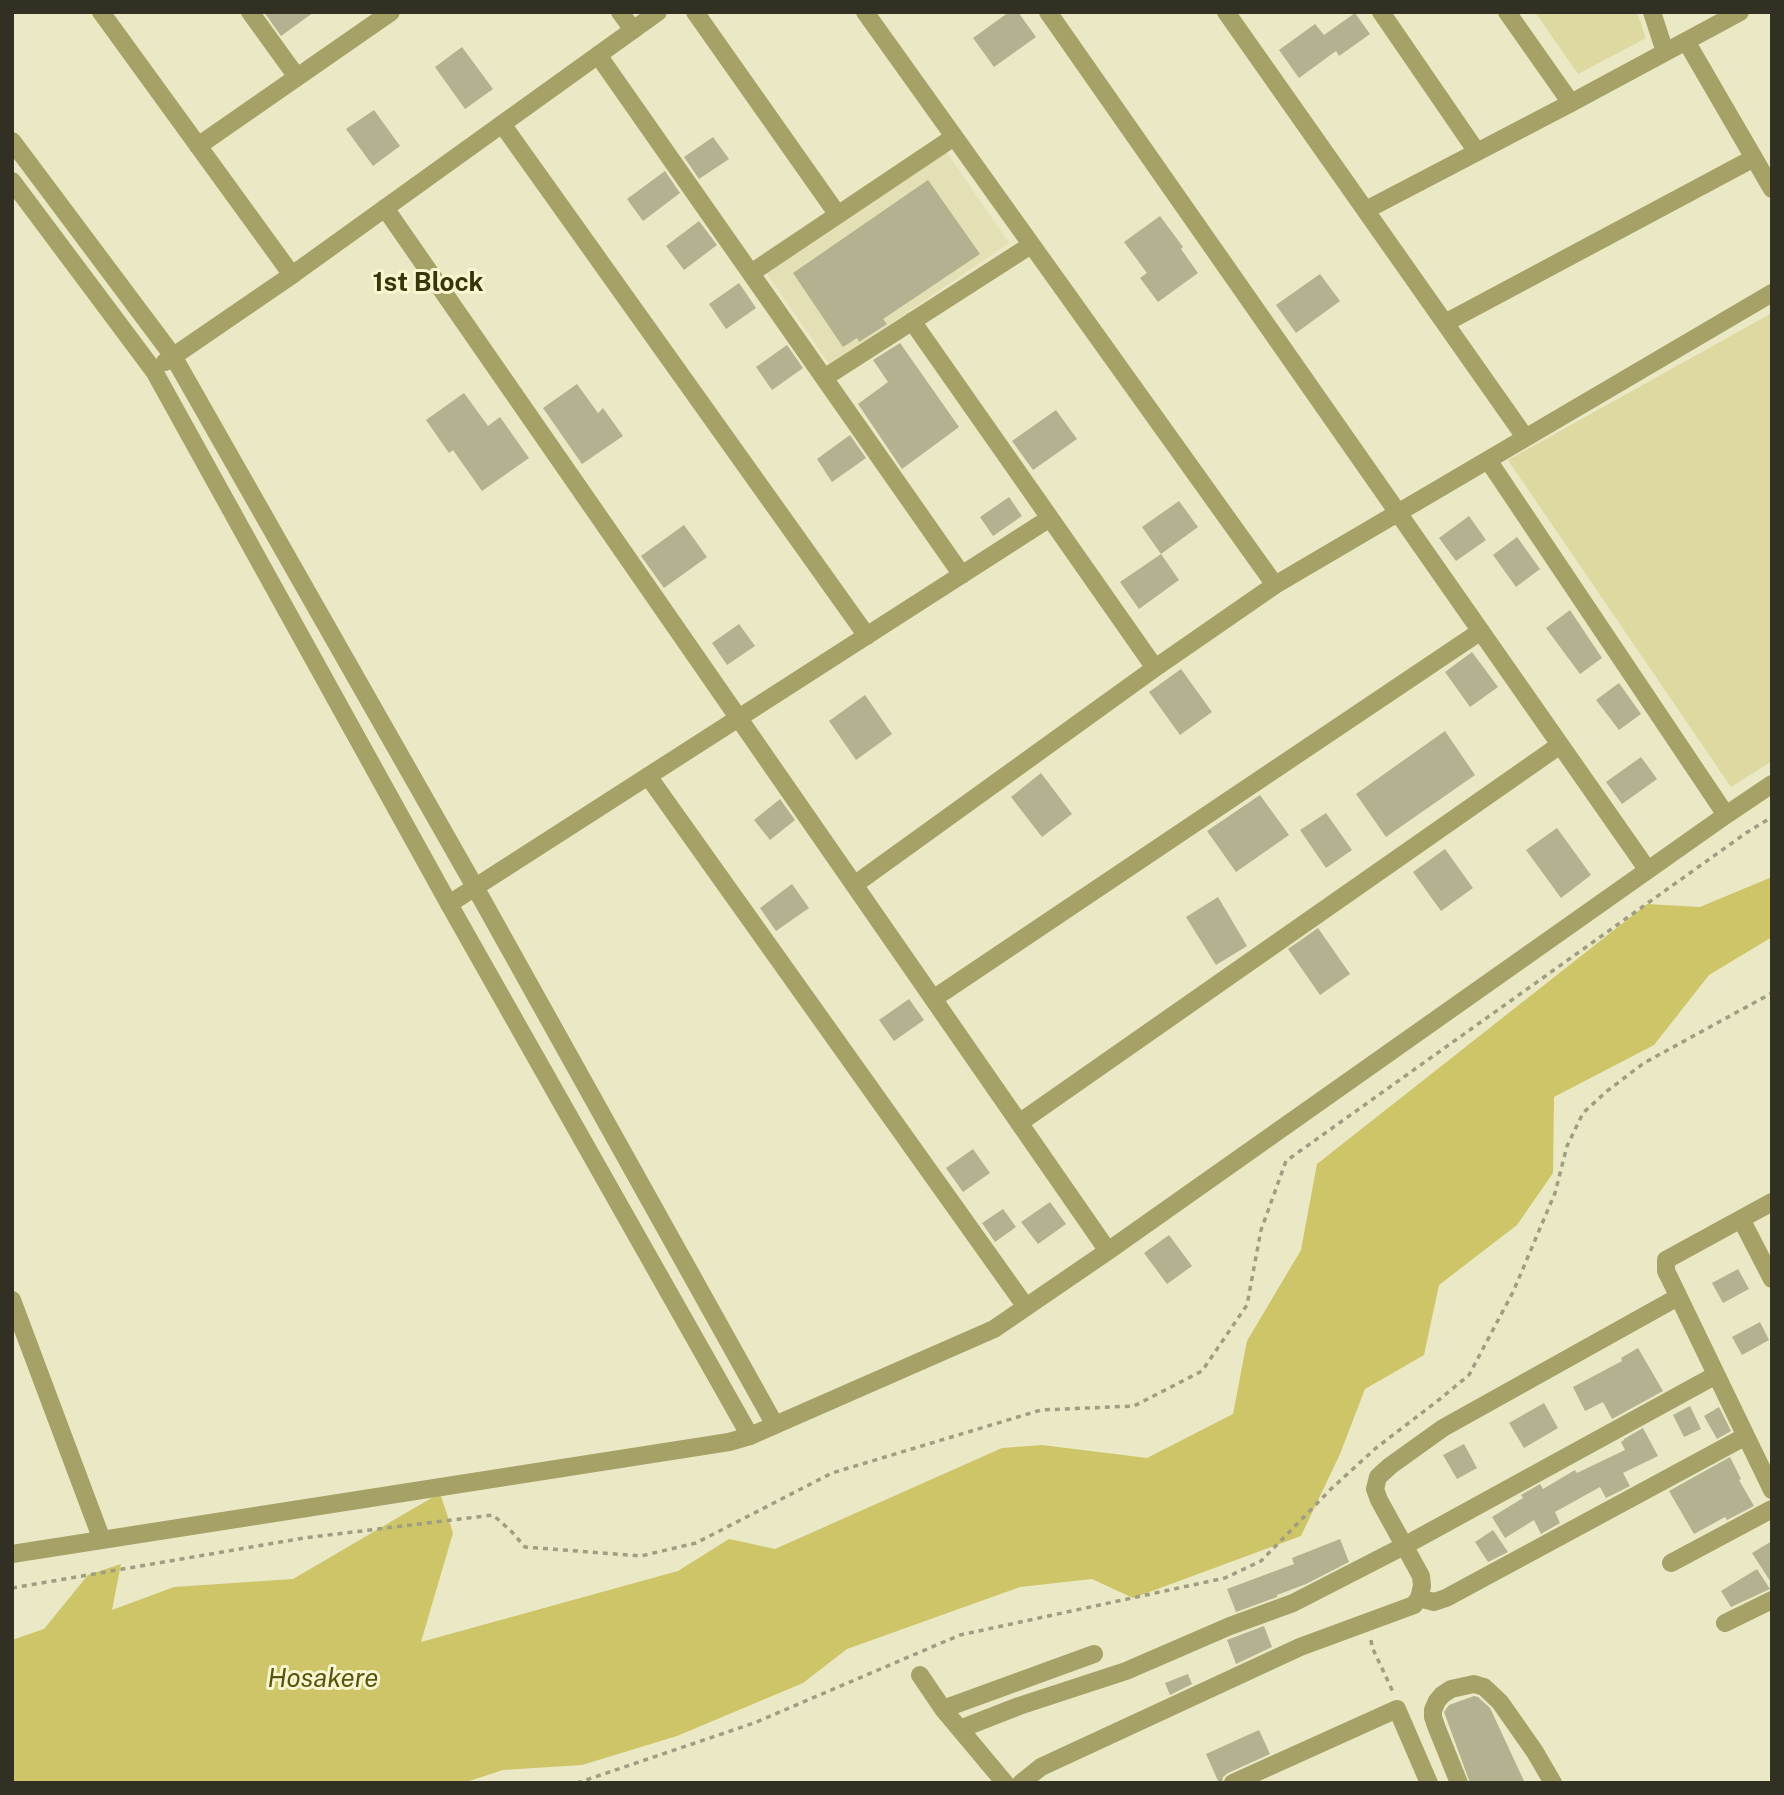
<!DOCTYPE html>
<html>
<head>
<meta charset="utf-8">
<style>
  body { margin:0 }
  #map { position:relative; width:1784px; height:1795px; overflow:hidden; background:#eae8c5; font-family:"Public Sans",sans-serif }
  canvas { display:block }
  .frame { position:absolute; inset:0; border:14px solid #313022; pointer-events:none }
</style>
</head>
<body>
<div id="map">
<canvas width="1784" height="1795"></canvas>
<div class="frame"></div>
</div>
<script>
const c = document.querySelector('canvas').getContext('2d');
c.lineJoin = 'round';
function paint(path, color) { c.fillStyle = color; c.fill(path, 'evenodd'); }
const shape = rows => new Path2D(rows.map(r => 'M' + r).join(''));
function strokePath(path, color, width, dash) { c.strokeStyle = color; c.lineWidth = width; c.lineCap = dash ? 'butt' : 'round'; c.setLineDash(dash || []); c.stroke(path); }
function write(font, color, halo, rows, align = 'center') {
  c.font = font + ' "Public Sans",sans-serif'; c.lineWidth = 6; c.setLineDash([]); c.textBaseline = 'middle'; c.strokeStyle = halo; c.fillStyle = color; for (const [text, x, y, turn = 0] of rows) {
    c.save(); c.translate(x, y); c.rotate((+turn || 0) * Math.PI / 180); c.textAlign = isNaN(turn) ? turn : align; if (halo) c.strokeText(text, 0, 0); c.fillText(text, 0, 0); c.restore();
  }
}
paint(shape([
  [945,150,1009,243,830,365,766,272]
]), '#e3e0b5');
paint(shape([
  [1535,12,1637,12,1646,38,1578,74],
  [1772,313,1772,761,1731,787,1508,460]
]), '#ddd9a1');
paint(shape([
  [1772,877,1772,937,1709,975,1654,1045,1554,1097,1553,1173,1517,1225,1439,1285,1424,1355,1365,1389,1340,1454,1301,1536,1133,1598,1092,1579,1020,1587,847,1649,803,1683,677,1736,582,1765,503,1770,463,1783,12,1783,12,1640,44,1629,88,1575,121,1564,112,1610,174,1587,293,1579,440,1493,453,1533,421,1642,678,1571,729,1539,775,1549,1002,1448,1042,1445,1147,1458,1233,1414,1247,1341,1301,1250,1317,1164,1647,904,1700,907]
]), '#cdc567');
paint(shape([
  [264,12,314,12,281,36],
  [1009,12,1018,12,1036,37,994,67,973,38],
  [1355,13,1370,34,1339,56,1336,51,1299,78,1279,50,1315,24,1324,35],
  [462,47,493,89,465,109,435,67],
  [374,110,400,146,373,166,346,129],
  [713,137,729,159,699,179,684,157],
  [665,171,680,193,643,221,627,199],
  [928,180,980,254,883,319,887,324,859,342,857,338,843,347,793,273],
  [1160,216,1183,247,1181,249,1198,273,1158,302,1140,278,1147,273,1124,242],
  [699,221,717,245,684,270,666,246],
  [1320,274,1340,301,1296,333,1276,305],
  [739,283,756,308,726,329,709,304],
  [900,343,959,427,902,469,858,404,888,382,873,360],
  [787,345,803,368,772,390,756,367],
  [577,384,598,413,603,408,623,436,582,464,543,408],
  [464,393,488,426,500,417,529,458,482,491,453,450,449,453,426,420],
  [1056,410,1077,439,1033,470,1012,441],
  [850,435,866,458,832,482,817,459],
  [1009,497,1022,516,993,536,980,517],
  [1179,501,1198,527,1161,554,1142,527],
  [1469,516,1486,540,1456,561,1439,538],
  [684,525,707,557,664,588,641,556],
  [1517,537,1540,569,1516,587,1493,555],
  [1161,554,1179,580,1139,609,1120,582],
  [1570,610,1602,658,1580,674,1546,628],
  [739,624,755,646,727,665,712,643],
  [1472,652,1498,687,1470,707,1445,672],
  [1181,669,1212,712,1180,735,1149,692],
  [1619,683,1641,714,1619,730,1596,700],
  [865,695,892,734,856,760,829,721],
  [1445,731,1475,775,1386,837,1356,794],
  [1641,757,1657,779,1622,804,1606,782],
  [1041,773,1072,814,1042,837,1011,797],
  [1260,795,1289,835,1236,872,1207,831],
  [780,799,795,820,770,840,754,820],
  [1326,813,1352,850,1326,868,1300,830],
  [1557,828,1591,875,1561,898,1526,850],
  [1445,849,1473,888,1441,911,1413,872],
  [792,884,809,908,776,931,760,908],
  [1218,897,1247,946,1216,965,1186,917],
  [1318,928,1350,974,1320,995,1288,949],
  [909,999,924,1020,894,1041,879,1020],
  [973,1149,990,1173,963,1192,946,1168],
  [1050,1202,1066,1224,1038,1244,1021,1222],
  [1003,1209,1016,1227,995,1242,982,1223],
  [1169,1235,1192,1266,1167,1284,1144,1253],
  [1738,1269,1749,1289,1723,1303,1712,1283],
  [1760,1322,1769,1340,1742,1355,1732,1337],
  [1638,1348,1663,1391,1612,1419,1603,1402,1585,1411,1573,1387,1622,1361,1621,1358],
  [1544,1403,1558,1428,1524,1448,1509,1423],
  [1690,1406,1701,1429,1684,1437,1673,1415],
  [1719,1407,1731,1431,1717,1439,1704,1416],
  [1643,1428,1658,1456,1623,1473,1630,1486,1606,1498,1600,1487,1555,1512,1560,1523,1541,1534,1534,1520,1505,1538,1492,1517,1523,1498,1521,1495,1540,1484,1543,1489,1575,1470,1577,1473,1625,1450,1621,1442,1624,1440,1624,1439],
  [1464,1444,1477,1468,1457,1479,1443,1455],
  [1730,1457,1741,1479,1739,1480,1754,1506,1727,1520,1725,1517,1694,1534,1669,1491],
  [1493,1530,1508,1552,1488,1562,1475,1542],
  [1340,1539,1349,1562,1306,1584,1277,1595,1277,1597,1236,1612,1227,1589,1294,1564,1292,1558],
  [1772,1541,1772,1584,1752,1553],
  [1757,1569,1770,1589,1731,1607,1721,1591],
  [1264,1626,1272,1647,1236,1664,1227,1640],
  [1188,1674,1192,1684,1170,1695,1165,1683],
  [1474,1696,1478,1697,1490,1708,1525,1783,1470,1783,1444,1712,1449,1705],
  [1259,1730,1270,1754,1228,1773,1223,1777,1222,1783,1219,1783,1206,1754]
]), '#b3b18f');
strokePath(shape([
  [12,1588,304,1538,493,1515,511,1531,525,1547,641,1556,696,1543,832,1473,1041,1410,1134,1406,1202,1371,1247,1305,1261,1230,1286,1161,1746,833,1772,817],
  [1371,1640,1372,1647,1394,1694],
  [577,1783,754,1723,960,1635,1225,1578,1261,1561,1332,1488,1376,1448,1440,1399,1469,1375,1513,1292,1555,1193,1567,1146,1583,1113,1607,1091,1644,1063,1772,993]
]), '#9f9d82', 3.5, [5, 5]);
strokePath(shape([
  [101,12,292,275],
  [250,12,297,77],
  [620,12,633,30],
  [695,12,838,215],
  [865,12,1275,585],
  [1048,12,1647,869],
  [1226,12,1525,437],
  [1381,12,1477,152],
  [1507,12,1571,103],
  [1652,12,1665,52],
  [1686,41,1772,189],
  [598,55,962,575],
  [502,124,867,636],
  [198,146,391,12],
  [385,208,1108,1251],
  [1366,210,1571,103,1740,12],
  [751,273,954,137],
  [912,321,1155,668],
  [1445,323,1754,158],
  [824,378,1031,245],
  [648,776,1026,1307],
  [1726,815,1772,784],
  [854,885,1155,668,1275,585,1772,293],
  [449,904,1050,518],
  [933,999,1481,631],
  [1019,1123,1560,745],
  [1772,1202,1666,1260,1666,1271,1670,1279,1772,1490],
  [1741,1219,1772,1279],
  [12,1300,102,1540],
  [12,1554,729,1442,750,1436,994,1329,1108,1251,1726,815,1488,460],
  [1671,1563,1772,1509],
  [1419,1598,1434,1602,1446,1598,1746,1436],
  [1725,1623,1772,1600],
  [920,1675,943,1709,1005,1783],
  [943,1709,1094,1654],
  [960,1729,1019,1706,1126,1671,1230,1626,1293,1603,1404,1546,1716,1375],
  [1021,1783,1041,1767,1300,1647,1414,1605,1419,1598,1422,1586,1421,1576,1379,1500,1375,1489,1378,1477,1390,1466,1443,1428,1678,1297],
  [1233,1783,1397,1709,1429,1783],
  [1459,1783,1436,1726,1433,1717,1433,1710,1437,1701,1442,1695,1451,1689,1474,1684,1484,1687,1500,1702,1535,1752,1553,1783]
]), '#a6a166', 18);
strokePath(shape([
  [12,141,173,356,475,887,775,1425],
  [12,181,154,371,449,904,750,1436],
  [165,362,292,275,658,12]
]), '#a6a166', 18);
write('bold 26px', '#38350a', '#f8f5d1', [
  ["1st Block",428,283]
]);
write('italic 26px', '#5a540b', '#f8f5d1', [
  ["Hosakere",323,1679]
]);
</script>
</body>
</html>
